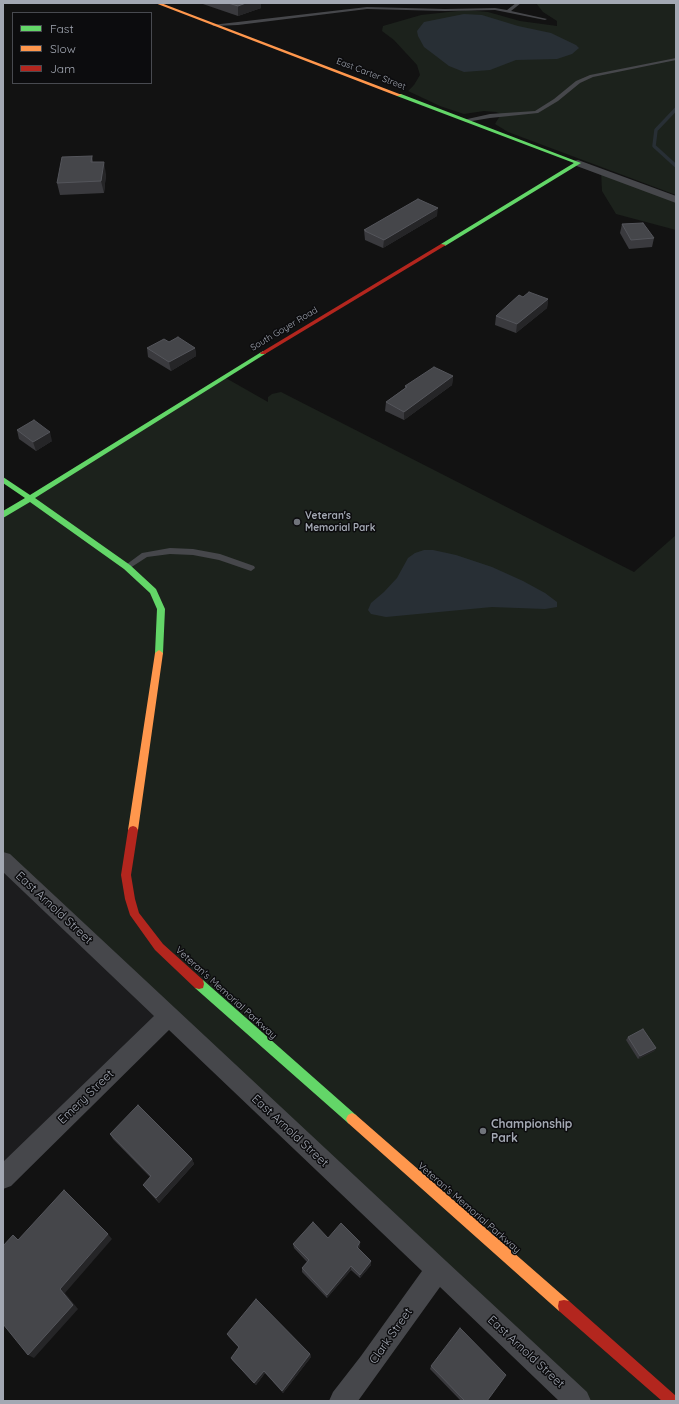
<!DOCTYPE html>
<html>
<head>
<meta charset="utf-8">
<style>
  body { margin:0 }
  #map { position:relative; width:679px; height:1404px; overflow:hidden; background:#121212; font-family:Quicksand,sans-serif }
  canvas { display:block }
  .frame { position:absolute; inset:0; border:4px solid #a3a8b3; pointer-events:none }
  .legend { position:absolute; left:12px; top:12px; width:140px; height:72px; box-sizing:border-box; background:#0c0c0e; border:1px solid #484a50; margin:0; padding:5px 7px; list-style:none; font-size:12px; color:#a3a8b3 }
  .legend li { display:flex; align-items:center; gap:8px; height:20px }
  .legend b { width:20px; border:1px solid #484a50 }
</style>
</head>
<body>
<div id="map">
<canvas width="679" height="1404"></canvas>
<div class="frame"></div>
<ul class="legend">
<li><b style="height:5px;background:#63d668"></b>Fast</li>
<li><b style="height:5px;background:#ff974d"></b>Slow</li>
<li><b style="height:5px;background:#b3261e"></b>Jam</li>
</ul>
</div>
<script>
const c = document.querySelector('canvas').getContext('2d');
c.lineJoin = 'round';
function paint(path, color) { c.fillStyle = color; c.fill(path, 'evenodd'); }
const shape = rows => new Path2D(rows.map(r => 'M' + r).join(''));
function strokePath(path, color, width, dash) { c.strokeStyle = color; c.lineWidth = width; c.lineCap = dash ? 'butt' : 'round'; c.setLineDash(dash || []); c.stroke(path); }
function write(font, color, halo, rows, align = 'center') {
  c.font = font + ' Quicksand,sans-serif'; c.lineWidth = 3; c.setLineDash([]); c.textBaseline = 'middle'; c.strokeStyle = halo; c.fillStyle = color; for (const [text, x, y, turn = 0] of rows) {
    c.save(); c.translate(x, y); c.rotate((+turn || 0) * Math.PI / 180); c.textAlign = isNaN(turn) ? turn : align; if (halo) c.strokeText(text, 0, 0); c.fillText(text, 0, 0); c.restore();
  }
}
paint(shape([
  [3,860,168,1016,3,1173]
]), '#1c1c1e');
paint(shape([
  [536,3,676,3,676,195,508,132,495,124,501,114,496,112,484,111,464,114,440,106,408,91,414,85,420,75,417,65,394,40,382,31,383,26,421,15,467,10,488,12,520,21,557,26,557,21,543,12],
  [601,171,676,200,676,230,616,214,602,191],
  [224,377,268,402,268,397,272,394,281,392,634,572,676,535,676,1401,577,1401,3,860,3,515]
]), '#1c221c');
paint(shape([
  [464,14,482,15,518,26,551,33,576,45,579,48,572,54,557,59,516,60,490,70,464,72,449,66,432,53,424,47,418,36,417,31,424,22],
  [424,550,433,550,456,555,492,567,523,581,545,593,557,602,557,607,545,609,492,607,386,617,371,614,368,610,371,603,384,592,397,578,408,558,415,553]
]), '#282f35');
strokePath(shape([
  [676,109,656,130,654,146,676,166]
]), '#282f35', 3.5);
paint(shape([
  [516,3,521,3,511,11,547,19,545,20,495,10,445,11,367,9,238,25,214,26,212,25,367,7,445,9,495,8,507,10,516,3],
  [676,58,676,60,593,77,580,83,558,101,538,113,490,118,466,122,463,120,490,114,535,111,554,99,576,81,590,75,676,58],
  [170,548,193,549,220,554,254,566,255,568,251,571,219,560,193,555,170,554,147,557,127,570,123,567,142,553,170,548]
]), '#46474b');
paint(shape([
  [578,160,676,196,676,203,574,165,573,163,574,161,578,160],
  [3,852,10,854,446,1261,587,1392,591,1401,559,1401,440,1287,358,1401,329,1401,333,1392,361,1356,422,1271,169,1030,11,1186,3,1189,3,1162,154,1016,3,872,3,852]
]), '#46474b');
paint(shape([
  [397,94,401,94,581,163,445,246,441,246,441,244,574,163,397,96,397,94],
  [263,351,266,353,265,354,35,498,130,565,156,589,165,609,163,653,162,655,156,655,155,653,157,609,150,593,124,569,30,502,3,518,3,511,25,498,3,483,3,477,30,495,263,351],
  [199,979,203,980,356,1115,358,1119,356,1123,352,1125,348,1123,195,988,194,984,195,980,199,979]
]), '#63d668');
paint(shape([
  [155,3,161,3,402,95,397,96,155,3],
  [159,650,163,653,138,830,136,833,133,834,130,833,128,830,155,653,159,650],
  [352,1113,356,1115,569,1301,570,1306,569,1311,564,1312,559,1311,348,1123,346,1119,348,1115,352,1113]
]), '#ff974d');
paint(shape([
  [441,244,446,245,265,354,261,354,260,353,441,244],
  [133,826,136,827,138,830,131,875,135,899,139,913,163,944,203,980,204,984,203,988,199,989,195,988,155,950,130,915,125,899,121,875,128,830,130,827,133,826],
  [564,1300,569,1301,676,1396,676,1401,662,1401,559,1311,558,1306,559,1301,564,1300]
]), '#b3261e');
paint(shape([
  [200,3,261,3,261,8,238,16],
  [92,156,93,162,106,174,104,193,60,195,57,183],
  [437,216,383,248,365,240,364,230],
  [622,224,654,238,652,247,629,249,620,233],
  [523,297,548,299,547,308,516,333,495,325,496,316],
  [169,342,195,348,196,356,171,371,148,357,147,348],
  [453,376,452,385,404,420,385,411,386,402,405,388,405,386],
  [17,430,52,441,36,451,19,439],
  [628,1037,656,1048,654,1051,638,1059,626,1040],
  [110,1134,192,1159,194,1164,159,1203,146,1189,143,1185,150,1177,113,1139],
  [293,1244,360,1247,358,1248,371,1261,371,1265,360,1278,351,1270,327,1298,302,1272,302,1268,307,1262,294,1248],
  [227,1334,310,1354,311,1357,283,1393,265,1373,256,1385,232,1360,231,1358,239,1348,229,1337],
  [431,1366,487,1401,461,1401,430,1369]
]), '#3a3a3e');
paint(shape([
  [246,3,261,3,261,8,238,16,238,6],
  [104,162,106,174,104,193,101,181],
  [438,208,437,216,383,248,384,240],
  [548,299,547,308,516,333,517,324],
  [195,348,196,356,171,371,169,362],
  [453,376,452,385,404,420,404,412],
  [50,432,52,441,36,451,33,442],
  [656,1048,654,1051,638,1059,640,1056],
  [192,1159,194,1164,159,1203,156,1198],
  [108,1234,112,1239,65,1293,78,1309,34,1358,28,1355,60,1289],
  [360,1242,360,1247,356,1251,357,1247],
  [371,1261,371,1265,360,1278,360,1275],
  [351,1266,351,1270,327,1298,327,1295],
  [310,1354,311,1357,283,1393,282,1391],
  [264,1371,265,1373,256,1385,254,1383]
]), '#252527');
const building = shape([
  [228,3,246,3,238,6,228,3],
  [92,156,91,162,104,162,101,181,57,183,62,157,92,156],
  [418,199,438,208,384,240,365,231,366,230,364,230,418,199],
  [643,223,654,238,631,240,622,224,643,223],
  [529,292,548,299,517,324,496,316,519,295,523,297,529,292],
  [178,337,195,348,169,362,147,348,164,339,169,342,178,337],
  [434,367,453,376,404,412,386,402,407,387,405,386,434,367],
  [34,420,50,432,33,442,17,430,34,420],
  [643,1029,656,1048,640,1056,628,1037,643,1029],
  [138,1105,192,1159,156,1198,143,1185,151,1176,110,1134,138,1105],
  [64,1190,108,1234,60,1289,73,1305,28,1355,3,1324,3,1246,13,1235,18,1240,64,1190],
  [313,1222,328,1238,341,1223,360,1242,357,1247,371,1261,360,1275,351,1266,327,1295,302,1268,309,1260,293,1244,313,1222],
  [256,1299,310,1354,282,1391,264,1371,254,1383,231,1358,239,1347,227,1334,256,1299],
  [460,1328,506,1375,487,1401,465,1401,431,1366,460,1328]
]);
paint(building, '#45464a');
strokePath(building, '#54555b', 1);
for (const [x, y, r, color] of [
  [297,522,4,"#70747b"],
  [483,1131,4,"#70747b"]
]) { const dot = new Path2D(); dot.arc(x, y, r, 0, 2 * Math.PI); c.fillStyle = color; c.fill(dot); strokePath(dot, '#0c0c0e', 1.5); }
write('9px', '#a3a8b3', '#0c0c0e', [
  ["East Carter Street",371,74,21],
  ["South Goyer Road",284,329,-31]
]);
write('bold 10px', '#a3a8b3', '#0c0c0e', [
  ["Veteran's",305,516],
  ["Memorial Park",305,528]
], 'left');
write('10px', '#a3a8b3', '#0c0c0e', [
  ["Veteran's Memorial Parkway",226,993,42],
  ["Veteran's Memorial Parkway",469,1208,41]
]);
write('12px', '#a3a8b3', '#0c0c0e', [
  ["East Arnold Street",54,908,43],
  ["Emery Street",86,1097,-44],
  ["East Arnold Street",290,1131,43],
  ["Clark Street",391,1336,-55],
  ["East Arnold Street",526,1352,43]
]);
write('bold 12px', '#a3a8b3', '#0c0c0e', [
  ["Championship",491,1124],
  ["Park",491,1138]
], 'left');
</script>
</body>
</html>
